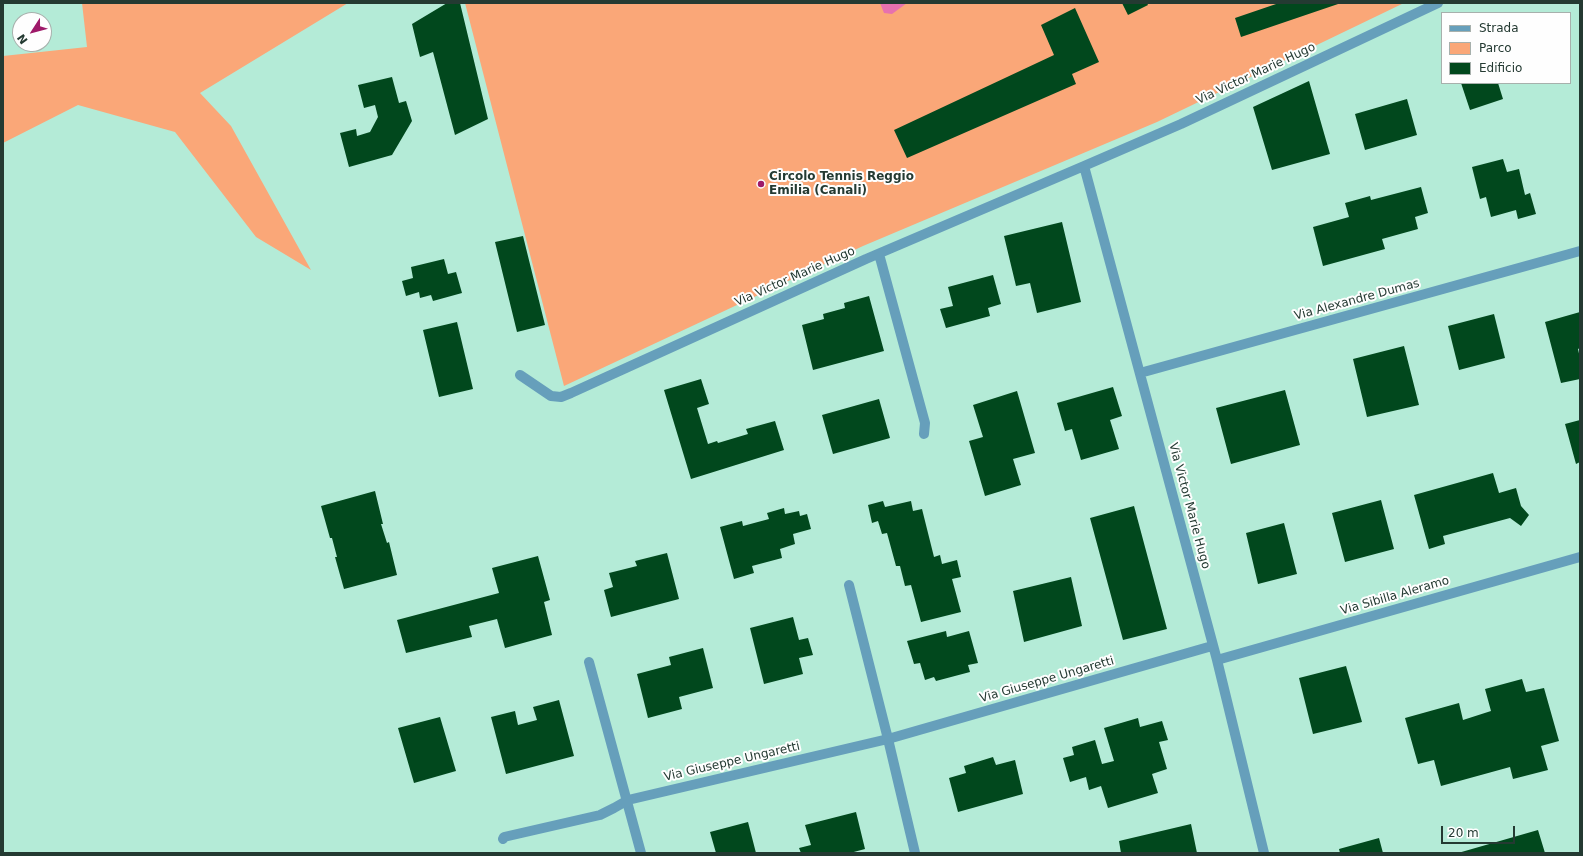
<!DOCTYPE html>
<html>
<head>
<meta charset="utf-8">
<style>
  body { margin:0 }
  #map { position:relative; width:1583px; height:856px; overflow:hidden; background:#b4ebd7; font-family:"DejaVu Sans",sans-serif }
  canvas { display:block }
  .frame { position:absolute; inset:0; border:4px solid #243a32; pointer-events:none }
  .legend { position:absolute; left:1441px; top:12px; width:130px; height:72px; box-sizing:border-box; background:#fefefe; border:1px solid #a7b0ac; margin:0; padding:5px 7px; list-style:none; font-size:12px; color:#243a32 }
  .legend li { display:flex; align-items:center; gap:8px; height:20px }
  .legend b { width:20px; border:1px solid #a7b0ac }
  .north { position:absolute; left:12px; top:12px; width:40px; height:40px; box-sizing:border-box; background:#fefefe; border:1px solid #a7b0ac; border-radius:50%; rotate:234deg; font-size:11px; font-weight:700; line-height:16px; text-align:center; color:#243a32 }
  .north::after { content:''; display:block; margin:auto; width:14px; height:18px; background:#9e1969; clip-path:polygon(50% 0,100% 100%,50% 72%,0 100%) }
  .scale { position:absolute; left:1441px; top:826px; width:74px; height:18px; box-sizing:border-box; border:2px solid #243a32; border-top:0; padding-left:5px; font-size:12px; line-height:14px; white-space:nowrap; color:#243a32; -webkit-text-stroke:3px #fefefe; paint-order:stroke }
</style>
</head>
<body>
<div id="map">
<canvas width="1583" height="856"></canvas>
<div class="frame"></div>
<ul class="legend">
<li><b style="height:5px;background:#669fbb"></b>Strada</li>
<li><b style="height:11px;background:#faa778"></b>Parco</li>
<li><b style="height:11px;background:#01481d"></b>Edificio</li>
</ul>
<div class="north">N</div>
<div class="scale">20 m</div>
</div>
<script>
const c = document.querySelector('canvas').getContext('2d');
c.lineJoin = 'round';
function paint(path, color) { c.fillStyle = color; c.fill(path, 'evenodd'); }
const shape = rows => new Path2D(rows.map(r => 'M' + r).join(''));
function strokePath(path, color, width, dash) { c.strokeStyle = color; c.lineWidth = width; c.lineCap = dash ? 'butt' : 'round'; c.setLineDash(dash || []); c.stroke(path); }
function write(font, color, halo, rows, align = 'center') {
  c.font = font + ' "DejaVu Sans",sans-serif'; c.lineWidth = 4; c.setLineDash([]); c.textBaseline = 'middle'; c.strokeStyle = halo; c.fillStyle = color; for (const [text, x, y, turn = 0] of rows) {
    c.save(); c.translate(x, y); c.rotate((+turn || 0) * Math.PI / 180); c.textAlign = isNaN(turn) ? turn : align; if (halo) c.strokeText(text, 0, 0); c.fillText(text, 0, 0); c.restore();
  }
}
paint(shape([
  [82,3,348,3,200,93,231,126,311,270,256,237,175,132,78,105,3,143,3,56,87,47],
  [465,3,1404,3,1157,122,863,246,564,386]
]), '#faa778');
paint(shape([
  [880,3,907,3,892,14,884,13]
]), '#e771ae');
paint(shape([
  [447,3,460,3,488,119,455,135,433,52,420,57,412,24],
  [1122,3,1147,3,1148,5,1128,15],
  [1279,3,1341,3,1241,37,1235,18],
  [1075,8,1099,62,1072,74,1076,84,907,158,894,130,1054,55,1041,25],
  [392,77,399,103,406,101,412,121,392,155,349,167,340,133,356,129,357,136,370,132,378,117,375,105,364,108,358,85],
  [1309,81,1330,154,1272,170,1253,107],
  [1461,83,1498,83,1503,99,1470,110],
  [1407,99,1417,135,1365,150,1355,114],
  [1503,159,1507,172,1519,169,1525,195,1530,193,1536,214,1518,219,1516,210,1491,217,1486,197,1480,199,1472,167],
  [1421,187,1428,213,1415,217,1418,229,1382,239,1385,249,1323,266,1313,227,1349,217,1345,203,1370,196,1371,200],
  [1062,222,1081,302,1037,313,1030,283,1016,286,1004,236],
  [523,236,545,325,517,332,495,242],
  [444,259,448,274,456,272,462,293,433,301,431,295,420,298,419,292,406,296,402,281,413,278,411,267],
  [993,275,1001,304,988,308,990,316,946,328,940,309,953,306,948,287],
  [869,296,884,351,813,370,802,325,824,319,823,314,845,308,844,303],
  [1580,312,1580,348,1578,349,1580,358,1580,379,1561,383,1545,322],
  [1494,314,1505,358,1459,370,1448,326],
  [457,322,473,389,439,397,423,330],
  [1404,346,1419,405,1367,417,1353,359],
  [701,379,709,404,697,408,708,444,717,441,718,443,748,434,746,429,775,421,784,450,691,479,664,390],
  [1113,387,1122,416,1110,420,1119,449,1081,460,1072,429,1065,431,1057,403],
  [1285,390,1300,445,1231,464,1216,408],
  [1017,391,1035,453,1013,459,1021,485,985,496,969,441,983,437,973,405],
  [879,399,890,438,833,454,822,415],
  [1580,420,1580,462,1576,464,1565,424],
  [1493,473,1499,493,1516,488,1521,506,1529,515,1521,526,1510,518,1443,536,1445,544,1429,549,1414,495],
  [375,491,383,524,381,524,387,543,389,542,397,575,344,589,335,557,337,557,332,538,330,538,321,506],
  [1381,500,1394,549,1345,562,1332,513],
  [883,501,885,507,911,501,913,511,922,509,934,557,940,555,942,564,957,560,961,577,952,579,961,612,921,622,911,585,905,586,900,566,896,566,887,533,882,534,878,521,872,523,868,505],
  [1134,506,1167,629,1123,640,1090,518],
  [784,508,785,514,799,511,800,516,807,514,811,529,793,534,795,544,780,549,782,558,752,566,754,573,734,579,720,527,742,521,743,526,769,519,767,513],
  [1284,523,1297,574,1258,584,1246,533],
  [667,553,679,599,611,617,604,590,613,587,609,573,637,566,635,561],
  [538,556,550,600,544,602,552,635,505,648,497,619,469,626,472,637,406,653,397,620,499,593,492,568],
  [1071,577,1082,626,1024,642,1013,591],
  [793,617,799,640,808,638,813,655,799,658,803,674,764,684,750,628],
  [946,631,947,637,969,631,978,663,968,665,970,672,936,681,934,677,925,680,920,663,914,664,907,641],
  [703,648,713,688,679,697,682,709,648,718,637,674,671,665,669,657],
  [1346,666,1362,722,1313,734,1299,678],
  [1522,679,1526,692,1544,688,1559,741,1541,746,1548,770,1513,779,1510,767,1441,786,1434,760,1418,764,1405,718,1459,703,1463,720,1491,711,1485,689],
  [559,700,574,756,506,774,491,717,515,711,518,725,537,720,533,707],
  [440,717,456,771,414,783,398,728],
  [1138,718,1140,727,1162,721,1168,740,1159,742,1167,769,1152,774,1158,793,1108,808,1101,786,1089,790,1086,777,1070,782,1063,758,1074,755,1072,747,1095,740,1102,764,1114,761,1104,728],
  [993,757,996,765,1015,760,1023,794,958,812,949,778,966,773,964,766],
  [856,812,865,849,850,853,801,853,799,848,811,845,805,825],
  [748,822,756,853,716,853,710,832],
  [1191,824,1197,853,1121,853,1119,841],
  [1538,830,1545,853,1458,853],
  [1379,838,1383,853,1340,853,1339,849]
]), '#01481d');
strokePath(shape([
  [1084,166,1181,124,1438,3],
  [879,254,925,423,924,434],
  [1140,373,1580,251],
  [520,375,551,396,561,397,571,393,866,259,1084,166,1217,660,1264,853],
  [849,585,888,739,915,853],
  [1217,660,1580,557],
  [589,662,641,853],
  [503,839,504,837,600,815,614,808,628,800,888,739,1212,646]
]), '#669fbb', 10);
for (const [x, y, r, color] of [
  [761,184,4,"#9e1969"]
]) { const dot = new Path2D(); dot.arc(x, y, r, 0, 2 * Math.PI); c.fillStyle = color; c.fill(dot); strokePath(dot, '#fefefe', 1.5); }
write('12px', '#243a32', '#fefefe', [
  ["Via Victor Marie Hugo",1256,74,-25],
  ["Via Victor Marie Hugo",795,277,-24],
  ["Via Alexandre Dumas",1357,300,-15],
  ["Via Victor Marie Hugo",1189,506,75],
  ["Via Sibilla Aleramo",1395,596,-16],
  ["Via Giuseppe Ungaretti",1047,680,-16],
  ["Via Giuseppe Ungaretti",732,762,-13]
]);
write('bold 12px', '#243a32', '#fefefe', [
  ["Circolo Tennis Reggio",769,177],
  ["Emilia (Canali)",769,191]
], 'left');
</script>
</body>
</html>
